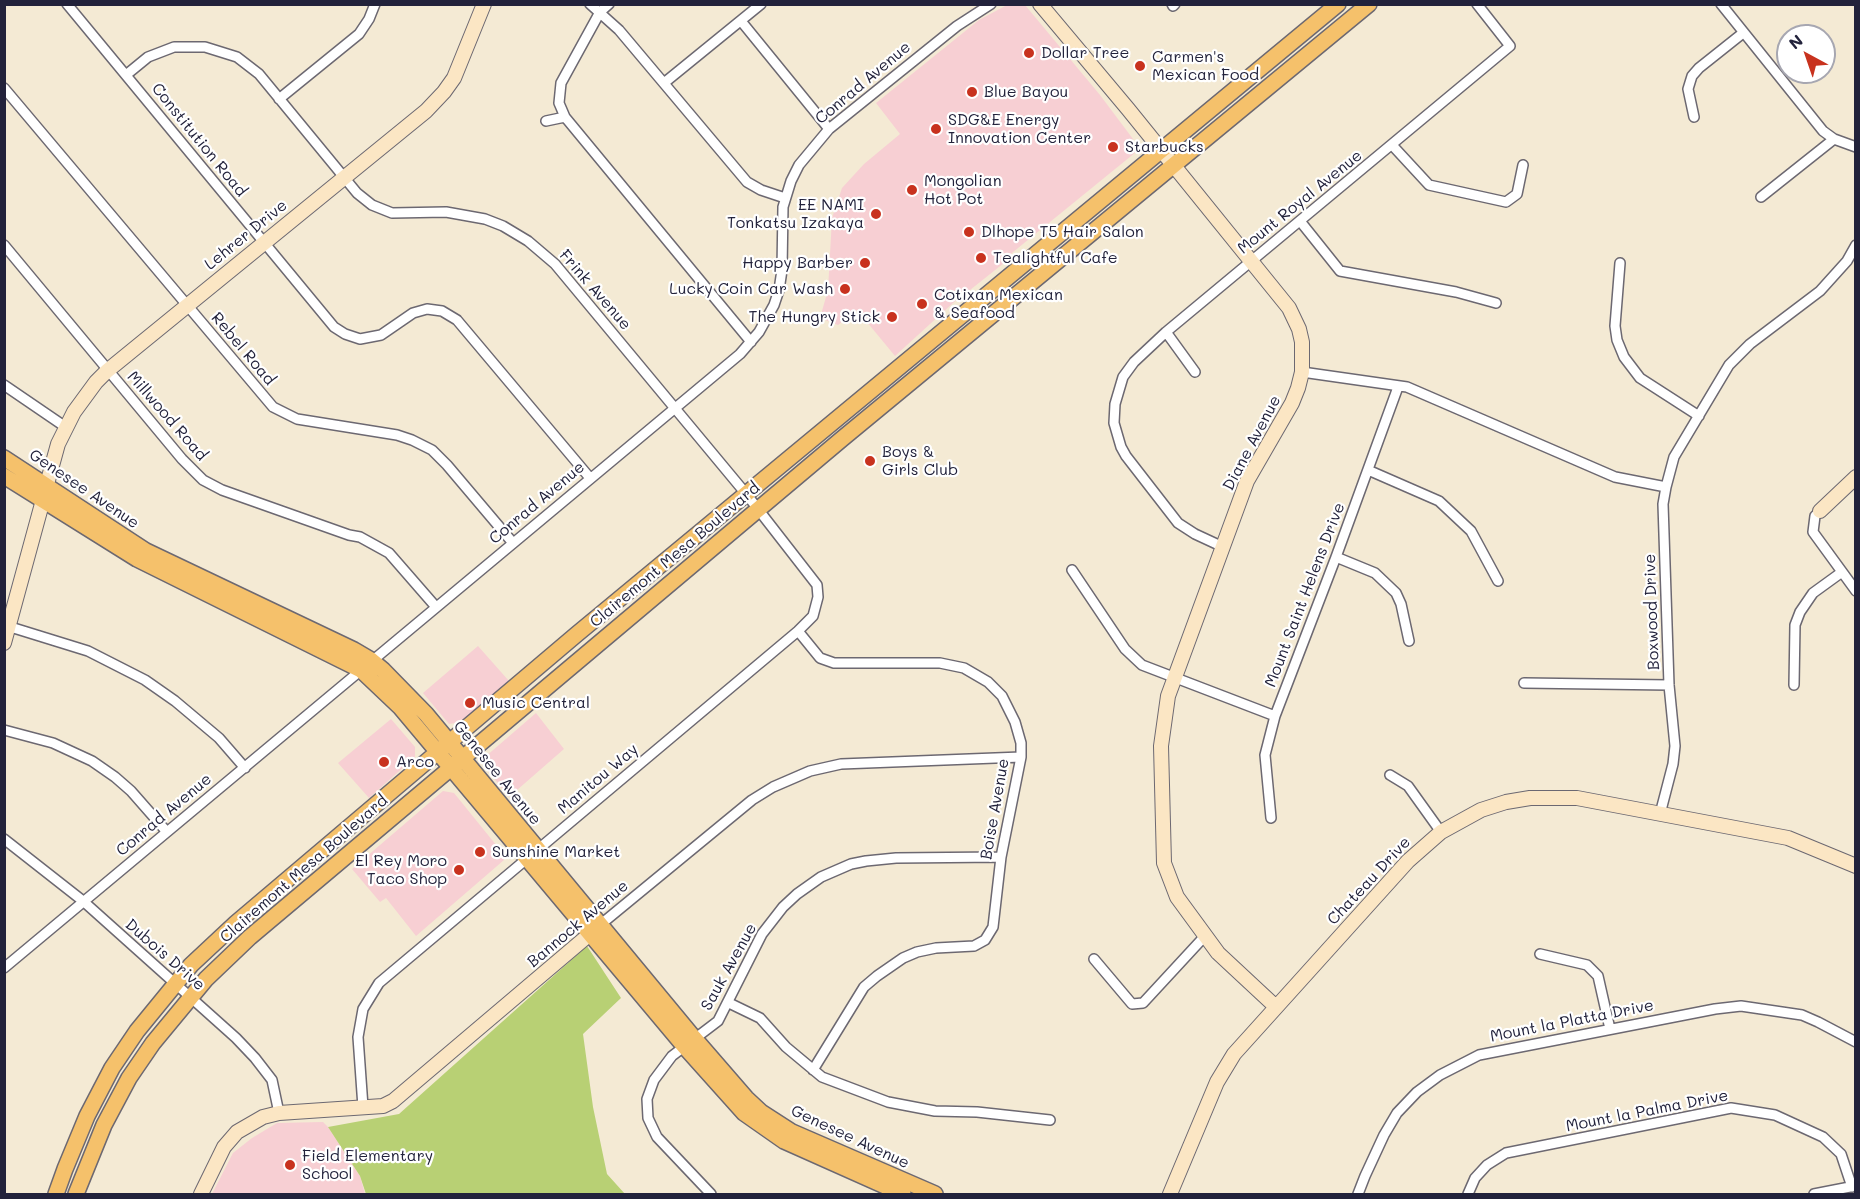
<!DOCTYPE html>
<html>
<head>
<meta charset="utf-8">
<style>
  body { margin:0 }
  #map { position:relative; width:1860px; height:1199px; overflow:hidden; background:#f4ead4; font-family:Mali,sans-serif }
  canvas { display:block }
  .frame { position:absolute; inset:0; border:6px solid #22223b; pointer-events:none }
  .north { position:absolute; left:1776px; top:24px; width:60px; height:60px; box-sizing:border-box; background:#fff; border:2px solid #a7a7b1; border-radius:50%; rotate:320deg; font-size:16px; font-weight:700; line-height:24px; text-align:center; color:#22223b }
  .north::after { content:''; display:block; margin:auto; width:21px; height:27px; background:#c8321e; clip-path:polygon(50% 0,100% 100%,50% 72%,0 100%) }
</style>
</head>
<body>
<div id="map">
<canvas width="1860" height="1199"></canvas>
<div class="frame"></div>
<div class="north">N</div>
</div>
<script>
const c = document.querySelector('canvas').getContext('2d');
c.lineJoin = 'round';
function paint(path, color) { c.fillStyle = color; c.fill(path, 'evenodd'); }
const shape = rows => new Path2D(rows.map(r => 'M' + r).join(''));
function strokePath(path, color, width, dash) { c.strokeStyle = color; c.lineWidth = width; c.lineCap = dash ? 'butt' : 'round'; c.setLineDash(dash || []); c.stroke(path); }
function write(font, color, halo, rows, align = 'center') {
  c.font = font + ' Mali,sans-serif'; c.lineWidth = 4.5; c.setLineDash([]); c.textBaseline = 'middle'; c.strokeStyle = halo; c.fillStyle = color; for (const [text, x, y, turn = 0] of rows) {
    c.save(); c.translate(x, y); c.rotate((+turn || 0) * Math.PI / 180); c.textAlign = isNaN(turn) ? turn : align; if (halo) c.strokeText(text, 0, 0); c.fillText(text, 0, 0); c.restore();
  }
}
paint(shape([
  [1007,5,1025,5,1100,95,1133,139,1136,152,1007,257,1009,259,970,290,964,293,895,356,857,310,838,325,820,318,828,290,832,218,842,188,864,164,900,134,876,103,979,20],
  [478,646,509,681,461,722,449,724,423,693],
  [536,713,564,749,509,797,485,767,485,757],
  [391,719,415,747,415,757,369,798,338,763],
  [443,791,454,793,501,851,504,860,416,936,386,898,380,902,352,869],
  [323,1122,328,1127,360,1176,365,1194,212,1194,233,1153,252,1138,277,1123]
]), '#f7cfd3');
paint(shape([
  [587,946,621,998,583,1034,593,1107,607,1174,625,1194,366,1194,360,1176,328,1127,399,1114]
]), '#b8d074');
const street = shape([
  [67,4,334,327,345,334,360,339,381,335,413,313,427,309,442,311,457,320,590,478],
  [590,4,619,30,747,182,761,190,785,198],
  [609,4,600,12,561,83,559,103,565,117,751,342],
  [1172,4,1173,6,1175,4],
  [1721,4,1823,131,1834,139,1856,147],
  [741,21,829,129],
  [126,75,148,57,174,47,205,47,237,57,259,74,357,193,372,205,392,213,446,212,485,219,503,226,528,241,555,264,747,495,817,585,818,597,813,616,798,631,379,983,363,1009,358,1037,363,1107],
  [664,83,761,4],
  [4,88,273,407,297,419,397,435,412,440,432,450,447,465,513,543],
  [279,99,359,34,369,19,375,4],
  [1694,117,1688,89,1692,76,1699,68,1743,33],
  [546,121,565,117],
  [1392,145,1429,185,1506,202,1517,194,1523,165],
  [1761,197,1834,139],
  [1300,221,1340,271,1456,292,1496,303],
  [4,245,182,459,203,480,222,490,349,535,360,537,389,553,436,607],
  [1620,263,1615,326,1617,340,1624,357,1640,378,1699,416],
  [1166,332,1195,372],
  [1302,372,1407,387,1615,477,1666,487],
  [4,385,67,428],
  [1368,470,1439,501,1471,531,1498,581],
  [1820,511,1815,516,1813,532,1856,591],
  [1223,547,1195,534,1178,523,1126,456,1121,447,1114,423,1115,404,1123,377,1134,362,1166,332,1510,46,1477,4],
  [1336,557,1375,573,1396,593,1401,604,1409,641],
  [1072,570,1125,649,1142,665,1275,716],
  [4,625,88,651,145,680,175,701,219,738,245,768],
  [798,631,820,658,834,663,940,663,964,668,988,682,1002,696,1015,722,1021,743,1021,757,1001,857,993,927,985,940,974,946,936,948,917,952,903,958,877,976,864,987,813,1070],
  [1524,683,1669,685],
  [1794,685,1795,625,1800,612,1813,593,1842,572],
  [4,730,53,743,92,761,115,777,131,791,167,832],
  [1390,775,1408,786,1441,832],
  [1660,814,1673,764,1675,746,1669,685,1663,504,1666,487,1674,457,1729,365,1750,344,1820,291,1847,261,1856,245],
  [1271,818,1265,755,1275,716,1336,557,1398,387],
  [4,839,83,901,236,1038,255,1058,272,1080,279,1113],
  [600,925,752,800,773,787,810,771,841,764,1021,757],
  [1540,954,1587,965,1598,976,1610,1029],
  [1094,959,1132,1004,1143,1003,1204,937],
  [4,968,740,354,759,332,774,305,779,290,782,270,783,207,791,181,799,165,829,129,957,26,991,4],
  [729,1003,760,1018,786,1047,822,1077,888,1102,935,1111,977,1112,1050,1120],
  [711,1194,657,1137,648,1118,647,1099,654,1080,672,1056,718,1021,762,934,783,907,797,894,821,877,851,864,866,861,896,858,1001,857],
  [1358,1194,1365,1176,1384,1135,1397,1113,1417,1092,1440,1075,1479,1055,1715,1009,1741,1006,1802,1015,1818,1022,1856,1042],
  [1468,1194,1475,1178,1487,1165,1506,1153,1731,1108,1775,1115,1823,1137,1841,1154,1852,1187],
  [1814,1194,1855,1186]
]);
const secondary = shape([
  [1040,4,1128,109,1289,308,1299,329,1302,342,1302,372,1298,388,1292,403,1247,481,1168,696,1161,746,1164,863,1177,897,1218,953,1276,1007],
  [47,484,58,444,74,412,96,382,107,371,426,111,444,92,454,78,484,4],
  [1820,511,1856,477],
  [4,643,43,500],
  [201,1194,224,1147,237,1132,263,1117,279,1113,383,1106,393,1101,597,928],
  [1170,1194,1217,1082,1234,1054,1408,861,1441,832,1481,810,1506,802,1530,798,1577,798,1788,838,1856,866]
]);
const primary = shape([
  [4,458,146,551,354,650,371,660,383,670,426,714,694,1038,746,1098,761,1112,792,1132,935,1194],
  [4,476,137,559,361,670,400,707,684,1046,744,1113,784,1141,903,1194],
  [56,1194,65,1169,87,1116,112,1068,137,1031,191,965,236,923,577,634,1338,4],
  [76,1194,104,1125,129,1078,153,1043,206,979,250,937,843,438,1369,4]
]);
strokePath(street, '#6c6871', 12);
strokePath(secondary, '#6c6871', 16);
strokePath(primary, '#6c6871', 18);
strokePath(street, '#fff', 9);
strokePath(secondary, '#fbe6c4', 14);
strokePath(primary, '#f5c16b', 15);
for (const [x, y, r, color] of [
  [1029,53,6,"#c8321e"],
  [1140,66,6,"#c8321e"],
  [972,92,6,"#c8321e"],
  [936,129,6,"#c8321e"],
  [1113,147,6,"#c8321e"],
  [912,190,6,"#c8321e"],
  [876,214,6,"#c8321e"],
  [969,232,6,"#c8321e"],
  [981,258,6,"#c8321e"],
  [865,263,6,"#c8321e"],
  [845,289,6,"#c8321e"],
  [922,304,6,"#c8321e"],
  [892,317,6,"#c8321e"],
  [870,461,6,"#c8321e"],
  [470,703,6,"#c8321e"],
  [384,762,6,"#c8321e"],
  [480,852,6,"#c8321e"],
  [459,870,6,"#c8321e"],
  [290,1165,6,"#c8321e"]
]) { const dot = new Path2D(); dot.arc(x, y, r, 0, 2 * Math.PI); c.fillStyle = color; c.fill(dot); strokePath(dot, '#fff', 2); }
write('16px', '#22223b', '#fff', [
  ["Dollar Tree",1041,53],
  ["Carmen's",1152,57],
  ["Mexican Food",1152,75],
  ["Blue Bayou",984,92],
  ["SDG&E Energy",948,120],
  ["Innovation Center",948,138],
  ["Starbucks",1125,147],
  ["Mongolian",924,181],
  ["Hot Pot",924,199],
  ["EE NAMI",864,205,"right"],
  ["Tonkatsu Izakaya",864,223,"right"],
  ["Dlhope T5 Hair Salon",981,232],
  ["Tealightful Cafe",993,258],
  ["Happy Barber",853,263,"right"],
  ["Lucky Coin Car Wash",833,289,"right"],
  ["Cotixan Mexican",934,295],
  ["& Seafood",934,313],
  ["The Hungry Stick",880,317,"right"],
  ["Boys &",882,452],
  ["Girls Club",882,470],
  ["Music Central",482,703],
  ["Arco",396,762],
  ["Sunshine Market",492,852],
  ["El Rey Moro",447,861,"right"],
  ["Taco Shop",447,879,"right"],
  ["Field Elementary",302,1156],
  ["School",302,1174]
], 'left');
write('16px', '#22223b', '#fff', [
  ["Conrad Avenue",863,83,-40],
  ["Constitution Road",199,140,51],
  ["Mount Royal Avenue",1300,202,-39],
  ["Lehrer Drive",246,235,-39],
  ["Frink Avenue",595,290,49],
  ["Rebel Road",243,349,50],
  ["Millwood Road",167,416,49],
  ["Diane Avenue",1252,443,-62],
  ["Genesee Avenue",84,489,34],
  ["Conrad Avenue",537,503,-40],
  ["Clairemont Mesa Boulevard",675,555,-40],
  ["Mount Saint Helens Drive",1305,595,-69],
  ["Boxwood Drive",1652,612,-92],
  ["Genesee Avenue",497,773,51],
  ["Manitou Way",598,779,-40],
  ["Boise Avenue",995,809,-80],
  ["Conrad Avenue",164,815,-40],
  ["Clairemont Mesa Boulevard",304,869,-41],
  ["Chateau Drive",1369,881,-47],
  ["Bannock Avenue",578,924,-40],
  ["Dubois Drive",165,955,41],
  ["Sauk Avenue",729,967,-61],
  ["Mount la Platta Drive",1572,1021,-11],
  ["Mount la Palma Drive",1647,1111,-11],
  ["Genesee Avenue",850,1137,25]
]);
</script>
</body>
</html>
